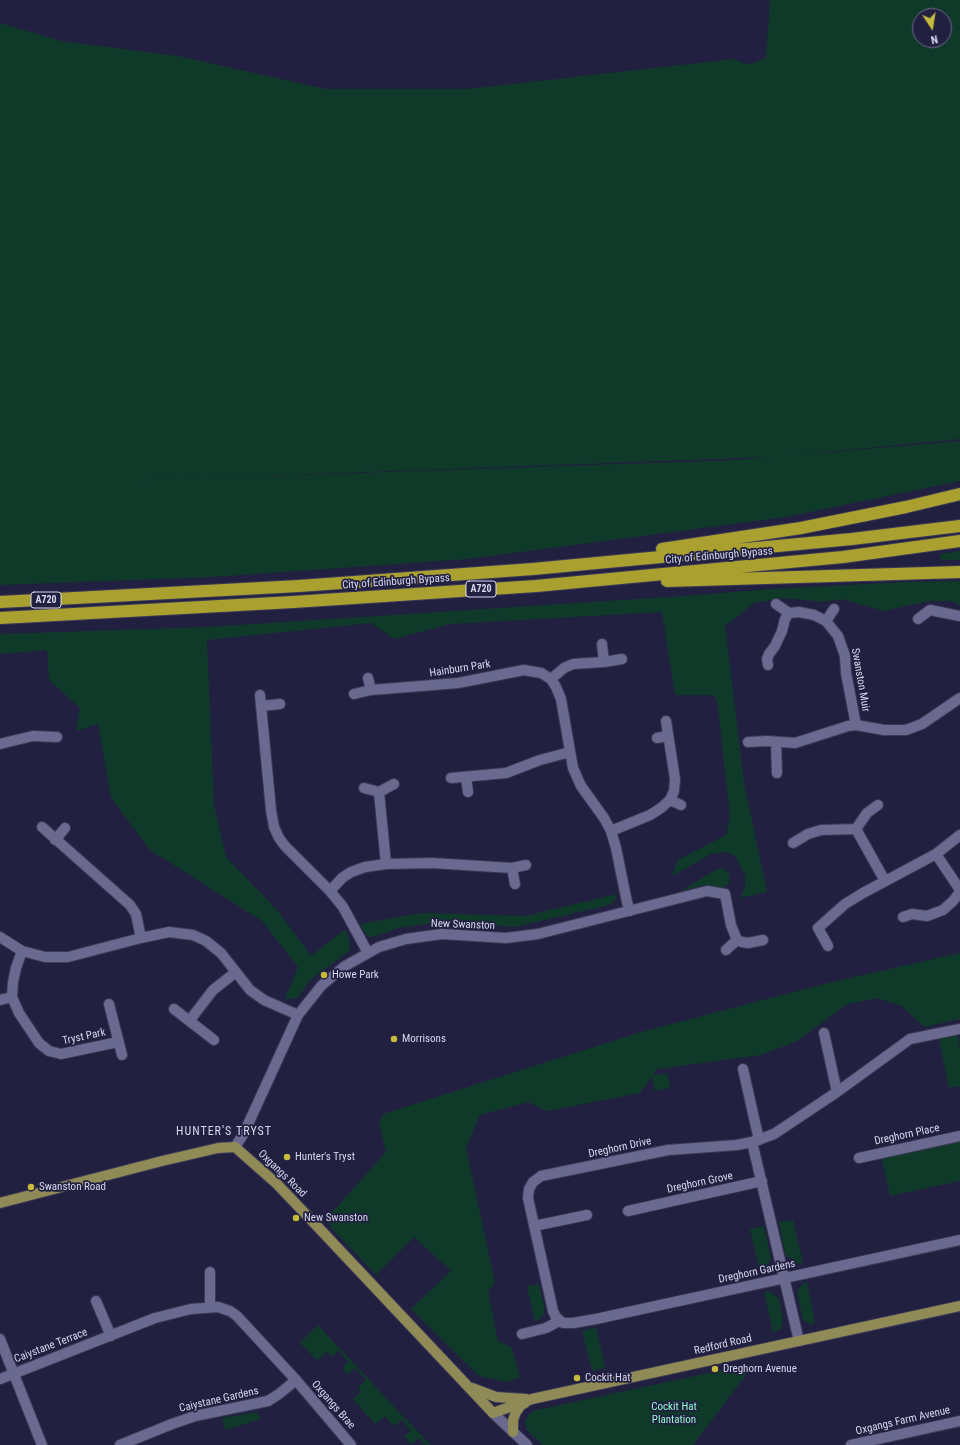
<!DOCTYPE html>
<html>
<head>
<meta charset="utf-8">
<style>
  body { margin:0 }
  #map { position:relative; width:960px; height:1445px; overflow:hidden; background:#222041; font-family:"Roboto Condensed",sans-serif }
  canvas { display:block }
  .north { position:absolute; left:912px; top:8px; width:40px; height:40px; box-sizing:border-box; background:#222041; border:1px solid #6a6986; border-radius:50%; rotate:168deg; font-size:11px; font-weight:700; line-height:16px; text-align:center; color:#d6d7ed }
  .north::after { content:''; display:block; margin:auto; width:14px; height:18px; background:#c7bb3c; clip-path:polygon(50% 0,100% 100%,50% 72%,0 100%) }
</style>
</head>
<body>
<div id="map">
<canvas width="960" height="1445"></canvas>
<div class="north">N</div>
</div>
<script>
const c = document.querySelector('canvas').getContext('2d');
c.lineJoin = 'round';
function paint(path, color) { c.fillStyle = color; c.fill(path, 'evenodd'); }
const shape = rows => new Path2D(rows.map(r => 'M' + r).join(''));
function strokePath(path, color, width, dash) { c.strokeStyle = color; c.lineWidth = width; c.lineCap = dash ? 'butt' : 'round'; c.setLineDash(dash || []); c.stroke(path); }
function write(font, color, halo, rows, align = 'center') {
  c.font = font + ' "Roboto Condensed",sans-serif'; c.lineWidth = 3.5; c.setLineDash([]); c.textBaseline = 'middle'; c.strokeStyle = halo; c.fillStyle = color; for (const [text, x, y, turn = 0] of rows) {
    c.save(); c.translate(x, y); c.rotate((+turn || 0) * Math.PI / 180); c.textAlign = isNaN(turn) ? turn : align; if (halo) c.strokeText(text, 0, 0); c.fillText(text, 0, 0); c.restore();
  }
}
paint(shape([
  [770,0,960,0,960,439,773,457,121,481,737,460,960,441,960,481,786,517,468,559,212,577,0,585,0,23,61,41,178,56,326,89,468,89,734,59,745,64,753,63,766,58],
  [920,16,944,16,944,40,920,40],
  [960,551,960,560,941,560,940,554],
  [960,581,960,605,951,601,929,601,884,611,841,599,822,602,784,598,754,603,731,622,725,624,744,783,767,892,740,898,745,887,745,875,735,856,725,852,711,854,672,876,678,860,726,835,730,817,717,700,714,695,675,695,662,612,450,624,394,639,371,623,207,640,214,805,226,857,277,910,311,956,345,929,350,942,349,951,311,979,298,997,293,999,285,999,298,967,262,921,150,850,111,798,98,724,76,731,80,708,49,680,47,650,0,654,0,634,208,627,684,596,770,589,907,582],
  [721,868,724,869,730,875,729,883,724,888,720,889,711,885,705,885,681,891,717,869],
  [617,894,615,901,609,905,515,927,439,922,399,928,375,936,369,937,365,933,360,924,422,913,525,916],
  [960,953,960,1019,924,1027,902,1006,877,998,848,1004,795,1042,761,1055,657,1069,653,1075,667,1073,670,1088,655,1091,652,1076,640,1093,547,1111,528,1102,480,1115,466,1148,495,1283,488,1291,498,1341,512,1348,520,1378,506,1382,479,1376,411,1309,451,1271,414,1237,376,1275,333,1230,326,1219,386,1152,379,1123,383,1114,641,1032,828,983],
  [958,1035,960,1047,960,1086,949,1088,939,1039],
  [960,1141,960,1181,890,1196,882,1159],
  [793,1220,801,1254,803,1263,798,1264,794,1260,786,1256,785,1253,779,1222],
  [764,1226,771,1259,765,1271,760,1273,750,1229],
  [807,1282,815,1323,810,1324,803,1320,797,1292,803,1283],
  [539,1284,545,1310,542,1317,535,1322,527,1286],
  [768,1291,779,1298,783,1320,781,1329,773,1332,764,1292],
  [318,1325,400,1413,431,1445,425,1445,419,1438,411,1445,404,1436,411,1431,402,1420,394,1426,385,1416,375,1424,353,1399,361,1392,358,1388,366,1380,355,1368,347,1375,342,1368,348,1362,339,1350,332,1357,327,1352,317,1360,300,1343],
  [596,1327,605,1368,592,1371,582,1331],
  [755,1363,693,1445,543,1445,527,1430,525,1420,532,1411],
  [257,1412,261,1419,225,1430,222,1418]
]), '#0f3a29');
const minor = shape([
  [776,604,789,613,799,612,814,615,826,621,838,636,845,656,846,673,856,725],
  [918,619,930,610,960,616],
  [826,621,834,609],
  [602,644,604,662],
  [768,665,767,659,769,654,775,646,782,631,785,619,789,613],
  [368,678,371,690],
  [551,679,564,668,573,664,604,662,622,659],
  [354,694,371,690,458,683,524,670,541,673,551,679,556,687,561,699,573,768,581,786,604,818,611,831,616,848,627,902,630,911],
  [260,695,271,810,274,827,279,838,285,846,330,891,343,907,368,953],
  [261,706,280,704],
  [657,738,668,736],
  [748,742,767,741,795,743,848,726,856,725,884,730,906,730,922,724,960,698],
  [776,742,777,773],
  [0,744,33,736,57,737],
  [466,777,468,792],
  [451,778,506,773,540,760,570,752],
  [364,788,379,792,394,784],
  [379,792,386,864],
  [670,800,681,805],
  [42,827,130,905,136,914,141,938],
  [856,829,867,813,878,805],
  [611,831,650,815,661,808,670,800,674,791,675,779,666,721],
  [55,840,65,828],
  [793,843,808,834,821,830,856,829,885,881],
  [936,854,960,890],
  [512,868,515,884],
  [330,891,342,878,351,872,365,867,386,864,432,863,512,868,526,865],
  [903,917,912,914,927,916,943,910,953,901,960,892],
  [0,937,22,951,45,957,68,957,141,938,169,932,193,935,206,941,221,953,250,990,264,1000,298,1015],
  [828,946,818,928,845,904,863,893,936,854,960,835],
  [726,950,737,940],
  [22,951,16,968,13,982,12,997,19,1013,39,1043,49,1051,61,1054,118,1042],
  [0,1000,12,997],
  [109,1004,122,1055],
  [174,1009,214,1040],
  [190,1020,213,990,236,972],
  [960,1029,910,1039,837,1092,774,1134,752,1142,737,1145,668,1150,541,1176,533,1182,529,1189,528,1198,553,1311,556,1317,563,1323,573,1323,596,1319,960,1240],
  [824,1033,837,1092],
  [743,1069,759,1140],
  [752,1142,799,1341],
  [235,1147,244,1133,298,1015,322,985,345,966,379,947,406,939,442,934,506,938,538,934,707,891,725,894,731,925,737,940,742,942,748,943,763,940],
  [859,1158,960,1136],
  [628,1211,762,1181],
  [534,1226,587,1215],
  [210,1272,210,1307],
  [96,1301,111,1336],
  [522,1334,546,1328,559,1321],
  [0,1339,42,1445],
  [0,1379,155,1318,191,1309,218,1307,230,1311,237,1316,296,1380,351,1445],
  [493,1413,527,1445],
  [120,1445,172,1424,195,1416,268,1401,279,1394,296,1380],
  [851,1445,960,1421]
]);
const major = shape([
  [0,1203,162,1161,218,1148,235,1147,277,1184,316,1225,493,1413,532,1399,960,1306],
  [472,1388,496,1397,526,1399],
  [513,1432,513,1420,516,1412,521,1405,525,1403]
]);
const highway = shape([
  [662,549,801,528,906,507,960,494],
  [667,581,960,572],
  [0,602,299,586,533,569,852,539,960,526],
  [0,618,293,602,536,586,843,557,960,541]
]);
strokePath(minor, '#3c3a56', 12);
strokePath(major, '#3c3a56', 12);
strokePath(highway, '#3c3a56', 14);
strokePath(minor, '#6a6a90', 10);
strokePath(major, '#908a56', 10);
strokePath(highway, '#aaa030', 12);
for (const [x, y, r, color] of [
  [324,975,4,"#c7bb3c"],
  [394,1039,4,"#c7bb3c"],
  [287,1157,4,"#c7bb3c"],
  [31,1187,4,"#c7bb3c"],
  [296,1218,4,"#c7bb3c"],
  [715,1369,4,"#c7bb3c"],
  [577,1378,4,"#c7bb3c"]
]) { const dot = new Path2D(); dot.arc(x, y, r, 0, 2 * Math.PI); c.fillStyle = color; c.fill(dot); strokePath(dot, '#222041', 1.5); }
for (const [x, y, w] of [
  [481,589,30],
  [46,600,30]
]) { const box = new Path2D(); box.roundRect(x - w / 2, y - 8, w, 16, 3); c.fillStyle = '#222041'; c.fill(box); strokePath(box, '#d6d7ed', 1); }
write('bold 10px', '#d6d7ed', null, [
  ["A720",481,589],
  ["A720",46,600]
]);
write('11px', '#d6d7ed', '#222041', [
  ["City of Edinburgh Bypass",719,556,-5],
  ["City of Edinburgh Bypass",396,582,-4],
  ["Hainburn Park",460,669,-9],
  ["Swanston Muir",860,680,80],
  ["New Swanston",463,925,2],
  ["Tryst Park",84,1037,-12],
  ["Dreghorn Place",907,1135,-12],
  ["Dreghorn Drive",620,1148,-12],
  ["Oxgangs Road",282,1174,44],
  ["Dreghorn Grove",700,1183,-12],
  ["Dreghorn Gardens",757,1272,-12],
  ["Redford Road",723,1345,-13],
  ["Caiystane Terrace",51,1346,-21],
  ["Caiystane Gardens",219,1400,-13],
  ["Oxgangs Brae",333,1405,49],
  ["Oxgangs Farm Avenue",903,1421,-13]
]);
write('11px', '#d6d7ed', '#222041', [
  ["Howe Park",332,975],
  ["Morrisons",402,1039],
  ["Hunter's Tryst",295,1157],
  ["Swanston Road",39,1187],
  ["New Swanston",304,1218],
  ["Dreghorn Avenue",723,1369],
  ["Cockit Hat",585,1378]
], 'left');
write('11px', '#92facd', '#222041', [
  ["Cockit Hat",674,1407],
  ["Plantation",674,1420]
]);
c.letterSpacing = '1px';
write('12px', '#d6d7ed', '#222041', [
  ["HUNTER'S TRYST",224,1132]
]);
c.letterSpacing = '0px';
</script>
</body>
</html>
